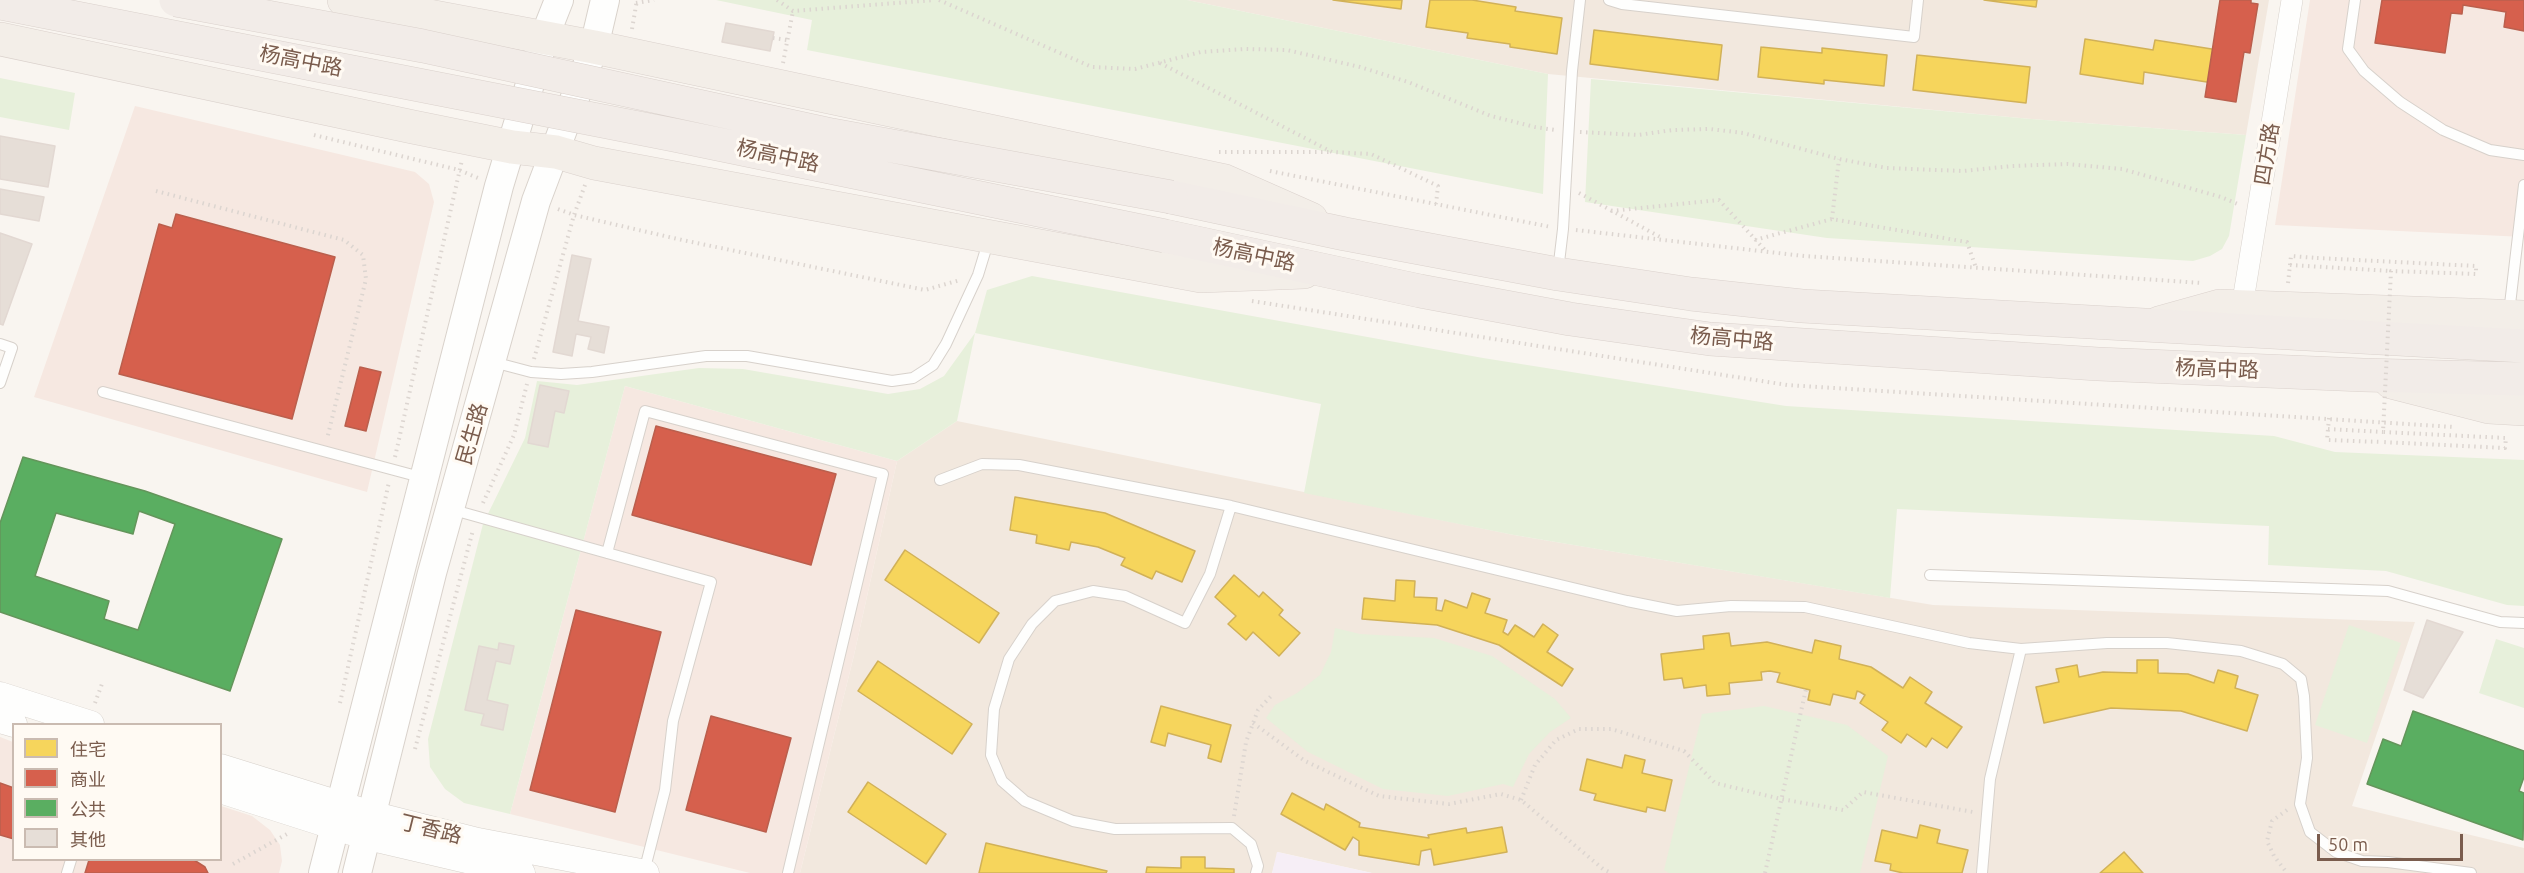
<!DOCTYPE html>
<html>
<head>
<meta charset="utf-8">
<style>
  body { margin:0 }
  #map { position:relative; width:2524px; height:873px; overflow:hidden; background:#f9f5f0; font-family:Ubuntu,"Noto Sans SC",sans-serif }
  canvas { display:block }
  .legend { position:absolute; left:12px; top:723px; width:210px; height:138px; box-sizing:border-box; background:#fffaf3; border:2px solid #cabbb1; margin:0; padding:8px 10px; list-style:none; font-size:18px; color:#7a5c4d }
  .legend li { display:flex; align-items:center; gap:12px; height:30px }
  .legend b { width:30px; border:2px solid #cabbb1 }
  .scale { position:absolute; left:2317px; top:834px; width:146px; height:27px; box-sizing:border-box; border:3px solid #7a5c4d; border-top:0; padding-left:8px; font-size:18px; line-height:21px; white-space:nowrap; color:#7a5c4d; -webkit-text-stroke:4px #fffaf3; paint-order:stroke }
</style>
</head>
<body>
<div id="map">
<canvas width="2524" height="873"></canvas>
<ul class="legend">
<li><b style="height:16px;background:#f6d55c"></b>住宅</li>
<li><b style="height:16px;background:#d6604d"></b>商业</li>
<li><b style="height:16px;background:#5aae61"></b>公共</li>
<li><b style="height:16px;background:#e6ded7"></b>其他</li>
</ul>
<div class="scale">50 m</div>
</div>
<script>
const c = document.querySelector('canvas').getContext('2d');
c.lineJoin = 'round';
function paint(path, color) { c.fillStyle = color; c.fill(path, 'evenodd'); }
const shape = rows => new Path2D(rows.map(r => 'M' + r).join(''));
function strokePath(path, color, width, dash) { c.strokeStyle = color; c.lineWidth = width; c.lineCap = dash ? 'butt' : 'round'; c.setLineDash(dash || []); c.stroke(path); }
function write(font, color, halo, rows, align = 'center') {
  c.font = font + ' Ubuntu,"Noto Sans SC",sans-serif'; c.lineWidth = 6; c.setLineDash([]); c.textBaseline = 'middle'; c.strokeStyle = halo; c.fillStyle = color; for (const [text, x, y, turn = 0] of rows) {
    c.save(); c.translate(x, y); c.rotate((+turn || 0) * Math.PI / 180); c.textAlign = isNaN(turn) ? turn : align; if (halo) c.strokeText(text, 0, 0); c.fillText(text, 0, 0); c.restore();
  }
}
paint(shape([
  [1187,0,2269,0,2246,135,2031,119,1548,74],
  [957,421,1514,535,1933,605,2415,622,2352,806,2524,848,2524,873,1372,873,1278,852,1272,873,800,873,854,655,897,461]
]), '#f2e8de');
paint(shape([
  [2310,0,2524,0,2524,237,2275,225],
  [135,106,415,172,429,184,434,202,367,492,34,397],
  [625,386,897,461,854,655,800,873,750,873,510,814],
  [0,737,13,742,14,860,220,860,221,806,252,816,270,830,280,845,282,861,279,873,0,873]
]), '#f6e8e1');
paint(shape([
  [1277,852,1372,873,1272,873]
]), '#f6eef6');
paint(shape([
  [716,0,1187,0,1548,74,1543,194,807,50,812,20],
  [0,78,75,93,69,130,0,117],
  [1591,79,2031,119,2246,135,2229,236,2222,249,2210,256,2193,261,1827,238,1585,202],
  [1032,276,1483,358,1786,406,2274,436,2335,452,2524,460,2524,606,2507,605,2386,571,2268,565,2269,526,1897,509,1890,598,1514,535,1304,493,1321,404,975,333,957,421,897,461,625,386,510,814,464,803,445,789,430,767,428,739,483,524,525,438,537,381,577,385,699,368,743,369,888,394,920,389,944,376,975,333,987,290],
  [2349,625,2401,643,2367,743,2315,725],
  [1335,628,1360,634,1434,638,1492,656,1555,699,1571,718,1550,732,1529,754,1513,787,1503,784,1448,796,1383,789,1308,752,1266,718,1275,705,1297,693,1320,675,1331,652],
  [2496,639,2524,648,2524,708,2479,693],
  [1764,706,1847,725,1888,756,1860,873,1669,873,1664,870,1702,714]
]), '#e7f0db');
const homes = shape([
  [1333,0,1402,0,1401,9,1333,0],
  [1430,0,1472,0,1516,7,1515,11,1562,18,1557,54,1510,47,1510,44,1467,38,1468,33,1426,27,1430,0],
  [1984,0,2037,0,2036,7,1984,0],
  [1594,30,1722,45,1718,80,1590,64,1594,30],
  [2085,39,2153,50,2155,40,2218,50,2213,83,2144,72,2143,84,2080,74,2085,39],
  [1761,47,1822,53,1822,48,1887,55,1884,86,1824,80,1824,84,1758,77,1761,47],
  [1917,55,2030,67,2026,103,1913,90,1917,55],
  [1015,497,1105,513,1195,551,1182,582,1156,571,1152,579,1121,565,1125,558,1098,547,1071,542,1069,550,1036,543,1037,535,1010,530,1015,497],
  [905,550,999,613,979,643,885,580,905,550],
  [1234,575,1259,597,1263,592,1283,610,1279,615,1300,633,1279,656,1253,632,1246,640,1228,624,1236,616,1215,597,1234,575],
  [1396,580,1415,581,1414,597,1437,598,1436,610,1442,611,1445,600,1467,608,1472,593,1490,599,1485,613,1507,620,1503,632,1508,635,1515,625,1534,637,1543,624,1558,635,1547,652,1573,669,1562,686,1499,645,1437,625,1362,619,1364,598,1395,601,1396,580],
  [1729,633,1731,646,1767,642,1812,653,1815,640,1841,646,1839,659,1871,667,1903,688,1910,677,1932,692,1925,703,1962,727,1947,748,1932,738,1926,747,1907,734,1901,743,1882,730,1888,722,1860,703,1865,695,1860,692,1857,691,1855,699,1833,694,1830,705,1808,700,1810,690,1777,682,1780,673,1770,671,1761,672,1762,680,1729,683,1730,694,1707,696,1706,685,1684,688,1682,678,1664,680,1661,654,1704,649,1703,636,1729,633],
  [2137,660,2158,660,2158,673,2188,674,2214,683,2218,670,2238,676,2235,688,2258,695,2247,731,2181,711,2111,708,2044,723,2036,687,2059,682,2056,669,2077,665,2079,677,2103,672,2137,673,2137,660],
  [878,661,972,724,952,754,858,691,878,661],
  [1161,706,1231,725,1221,762,1208,758,1211,745,1168,733,1165,746,1151,742,1161,706],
  [1625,755,1645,760,1642,773,1672,780,1665,811,1647,807,1646,812,1594,800,1596,794,1580,790,1587,759,1622,768,1625,755],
  [868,782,946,834,926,864,848,812,868,782],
  [1292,793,1324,810,1326,804,1360,823,1359,827,1429,838,1428,835,1466,828,1467,833,1502,827,1507,852,1434,865,1431,849,1421,851,1419,865,1359,855,1359,841,1353,837,1345,850,1281,814,1292,793],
  [1920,825,1940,830,1937,843,1968,850,1962,873,1903,873,1890,870,1891,864,1875,861,1882,830,1917,838,1920,825],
  [986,843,1107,871,1106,873,979,873,986,843],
  [2124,852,2143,873,2100,873,2124,852],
  [1181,857,1205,857,1205,868,1234,869,1234,873,1146,873,1147,867,1181,868,1181,857]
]);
paint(homes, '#f6d55c');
strokePath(homes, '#d1b158', 1.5);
const shops = shape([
  [2220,0,2251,0,2251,3,2258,4,2250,53,2244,52,2236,102,2205,97,2220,0],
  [2382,0,2524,0,2524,31,2504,27,2506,12,2463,5,2462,14,2451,13,2445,53,2375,43,2382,0],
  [176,214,335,257,292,419,119,374,159,224,172,228,176,214],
  [360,367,381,372,366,431,345,426,360,367],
  [656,426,836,474,811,565,632,515,656,426],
  [576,610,661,632,615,812,530,790,576,610],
  [711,716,791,738,766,832,686,810,711,716],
  [0,783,14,788,14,839,0,835,0,783],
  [89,860,194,860,205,867,208,873,85,873,89,860]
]);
paint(shops, '#d6604d');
strokePath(shops, '#ba5f4d', 1.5);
const public = shape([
  [23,457,145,491,282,539,230,691,0,612,0,523,23,457],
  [139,511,175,524,138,630,104,619,109,601,35,576,56,513,133,534,139,511],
  [2413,711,2524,751,2524,777,2519,791,2524,793,2523,840,2367,784,2383,739,2401,746,2413,711]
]);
paint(public, '#5aae61');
strokePath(public, '#64955b', 1.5);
const building = shape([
  [726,23,774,32,770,51,722,42,726,23],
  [0,136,55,146,48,187,0,179,0,136],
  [0,189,44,197,39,221,0,214,0,189],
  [0,233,32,244,3,325,0,324,0,233],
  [572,255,591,259,578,321,609,327,604,353,588,349,591,337,576,334,572,356,553,352,572,255],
  [540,385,569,391,564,413,555,411,548,447,528,443,540,385],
  [2427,620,2463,632,2423,698,2404,690,2427,620],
  [499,643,514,646,510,664,496,661,487,700,508,705,503,730,481,725,484,714,465,710,479,646,498,650,499,643]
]);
paint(building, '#e6ded7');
strokePath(building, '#e2d8d2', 1.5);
const service = shape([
  [1609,0,1622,4,1914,37,1918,0],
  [2355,0,2348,49,2364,71,2400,102,2443,130,2490,150,2524,155],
  [1558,271,1563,229,1572,71,1580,0],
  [2509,313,2524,185],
  [0,344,12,348,0,383],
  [493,362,531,372,561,374,592,372,706,356,747,356,892,381,913,378,933,365,946,344,978,275,989,239],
  [103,392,424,478],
  [940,480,982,464,1019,465,1231,506,1627,601,1677,611,1731,606,1805,607,1969,643,2021,649,1990,779,1982,873],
  [1231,506,1210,574,1185,623,1125,596,1093,591,1055,601,1032,624,1009,659,994,709,991,755,1002,781,1025,801,1073,821,1115,829,1232,828,1251,844,1258,866,1256,873],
  [450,509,711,582,673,721,665,790,644,872],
  [607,553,645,411,883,474,788,873],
  [1930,575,2388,591,2500,622,2524,623],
  [2021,649,2107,643,2167,643,2241,651,2283,664,2301,679,2304,696,2307,758,2300,804,2310,832,2336,852,2362,861,2388,862,2471,873],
  [67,873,71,860]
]);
const minor = shape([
  [2242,307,2292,0]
]);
const tertiary = shape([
  [0,695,91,724],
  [0,720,14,724],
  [220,767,371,814,478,841,646,873],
  [220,790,364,836,522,873]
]);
const secondary = shape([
  [323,873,499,186,544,38,559,0],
  [357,873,432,573,536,201,594,47,605,0]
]);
const primary = shape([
  [344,0,594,47,1225,181,1311,219],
  [0,39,413,127,512,147,556,152,594,163,1201,276,1304,272],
  [2159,323,2220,306,2524,317],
  [2391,382,2489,407,2524,409]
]);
const trunk = shape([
  [1171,197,1345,234,1558,274,1691,294,1802,306,2524,346],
  [1165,236,1420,291,1570,319,1710,339,2098,364,2363,375,2524,379]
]);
strokePath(service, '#d7d1cb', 12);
strokePath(minor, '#d7d1cb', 22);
strokePath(tertiary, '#d7d1cb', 27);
strokePath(secondary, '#d9d2cb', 30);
strokePath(primary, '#dad1cc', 34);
strokePath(trunk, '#dad1cc', 34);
strokePath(shape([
  [777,0,793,11,935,0],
  [939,0,1092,67,1135,69,1201,52,1245,49,1287,50,1360,67,1408,82,1491,116,1535,127,1555,130],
  [636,3,654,0],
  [632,29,637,0],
  [773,38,787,40],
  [783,63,793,11],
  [1160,63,1332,152,1371,154,1438,186,1436,204],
  [1580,132,1638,135,1673,130,1710,129,1743,133,1839,159,1887,168,1963,171,2012,166,2067,164,2122,169,2221,197,2240,205],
  [314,135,459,170,478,178],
  [1219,152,1331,152],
  [1270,171,1551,227],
  [156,191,344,240,363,255,366,279,327,439],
  [1579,193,1662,238],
  [558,209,574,215,682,240,925,290,960,280],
  [1611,211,1719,200,1765,250],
  [1832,219,1839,159],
  [1576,230,1804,256,2202,283],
  [1755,240,1832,219,1967,242,1976,268],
  [2290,265,2391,271],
  [2288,283,2291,256,2317,258],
  [1252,301,1787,385,2454,427],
  [534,359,574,215,585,185],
  [2329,418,2327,440,2382,442],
  [2328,429,2383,432],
  [395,457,462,160],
  [483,503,514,435,527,384],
  [95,703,103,681],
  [340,703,389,482],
  [1253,723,1305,761,1379,796,1449,804,1501,794,1521,800,1603,869,1611,873],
  [415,749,473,530],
  [1521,800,1535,765,1556,740,1579,729,1611,729,1684,751,1715,783,1781,799,1843,810,1863,792,1973,812],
  [2287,810,2272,821,2267,841,2274,856,2287,873],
  [1234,816,1246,742,1258,710,1273,694],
  [233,864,287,834],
  [1765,873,1806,689]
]), '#dcd5d0', 4, [1.5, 4.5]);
strokePath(service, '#fefefd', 10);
strokePath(minor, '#fefefd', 21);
strokePath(tertiary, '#fefefd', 26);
strokePath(secondary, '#fefefd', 28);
strokePath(primary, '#f3eee8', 33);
strokePath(trunk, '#f2ece8', 33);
const trunkBridge = shape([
  [176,0,423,46,832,135,1171,197],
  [0,3,674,135,1165,236]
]);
strokePath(trunkBridge, '#dad1cc', 34, []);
strokePath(shape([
  [2317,258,2476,266,2476,274,2391,271,2383,432,2506,438,2505,448,2382,442]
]), '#dcd5d0', 4, [1.5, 4.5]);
strokePath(trunkBridge, '#f2ece8', 33);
write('21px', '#7a5c4d', '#fffaf3', [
  ["杨高中路",301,61,11],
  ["四方路",2267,154,-81],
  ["杨高中路",778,156,12],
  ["杨高中路",1254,255,12],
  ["杨高中路",1732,339,5],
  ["杨高中路",2217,369,2],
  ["民生路",472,434,-74],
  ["丁香路",431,829,14]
]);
</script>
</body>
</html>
